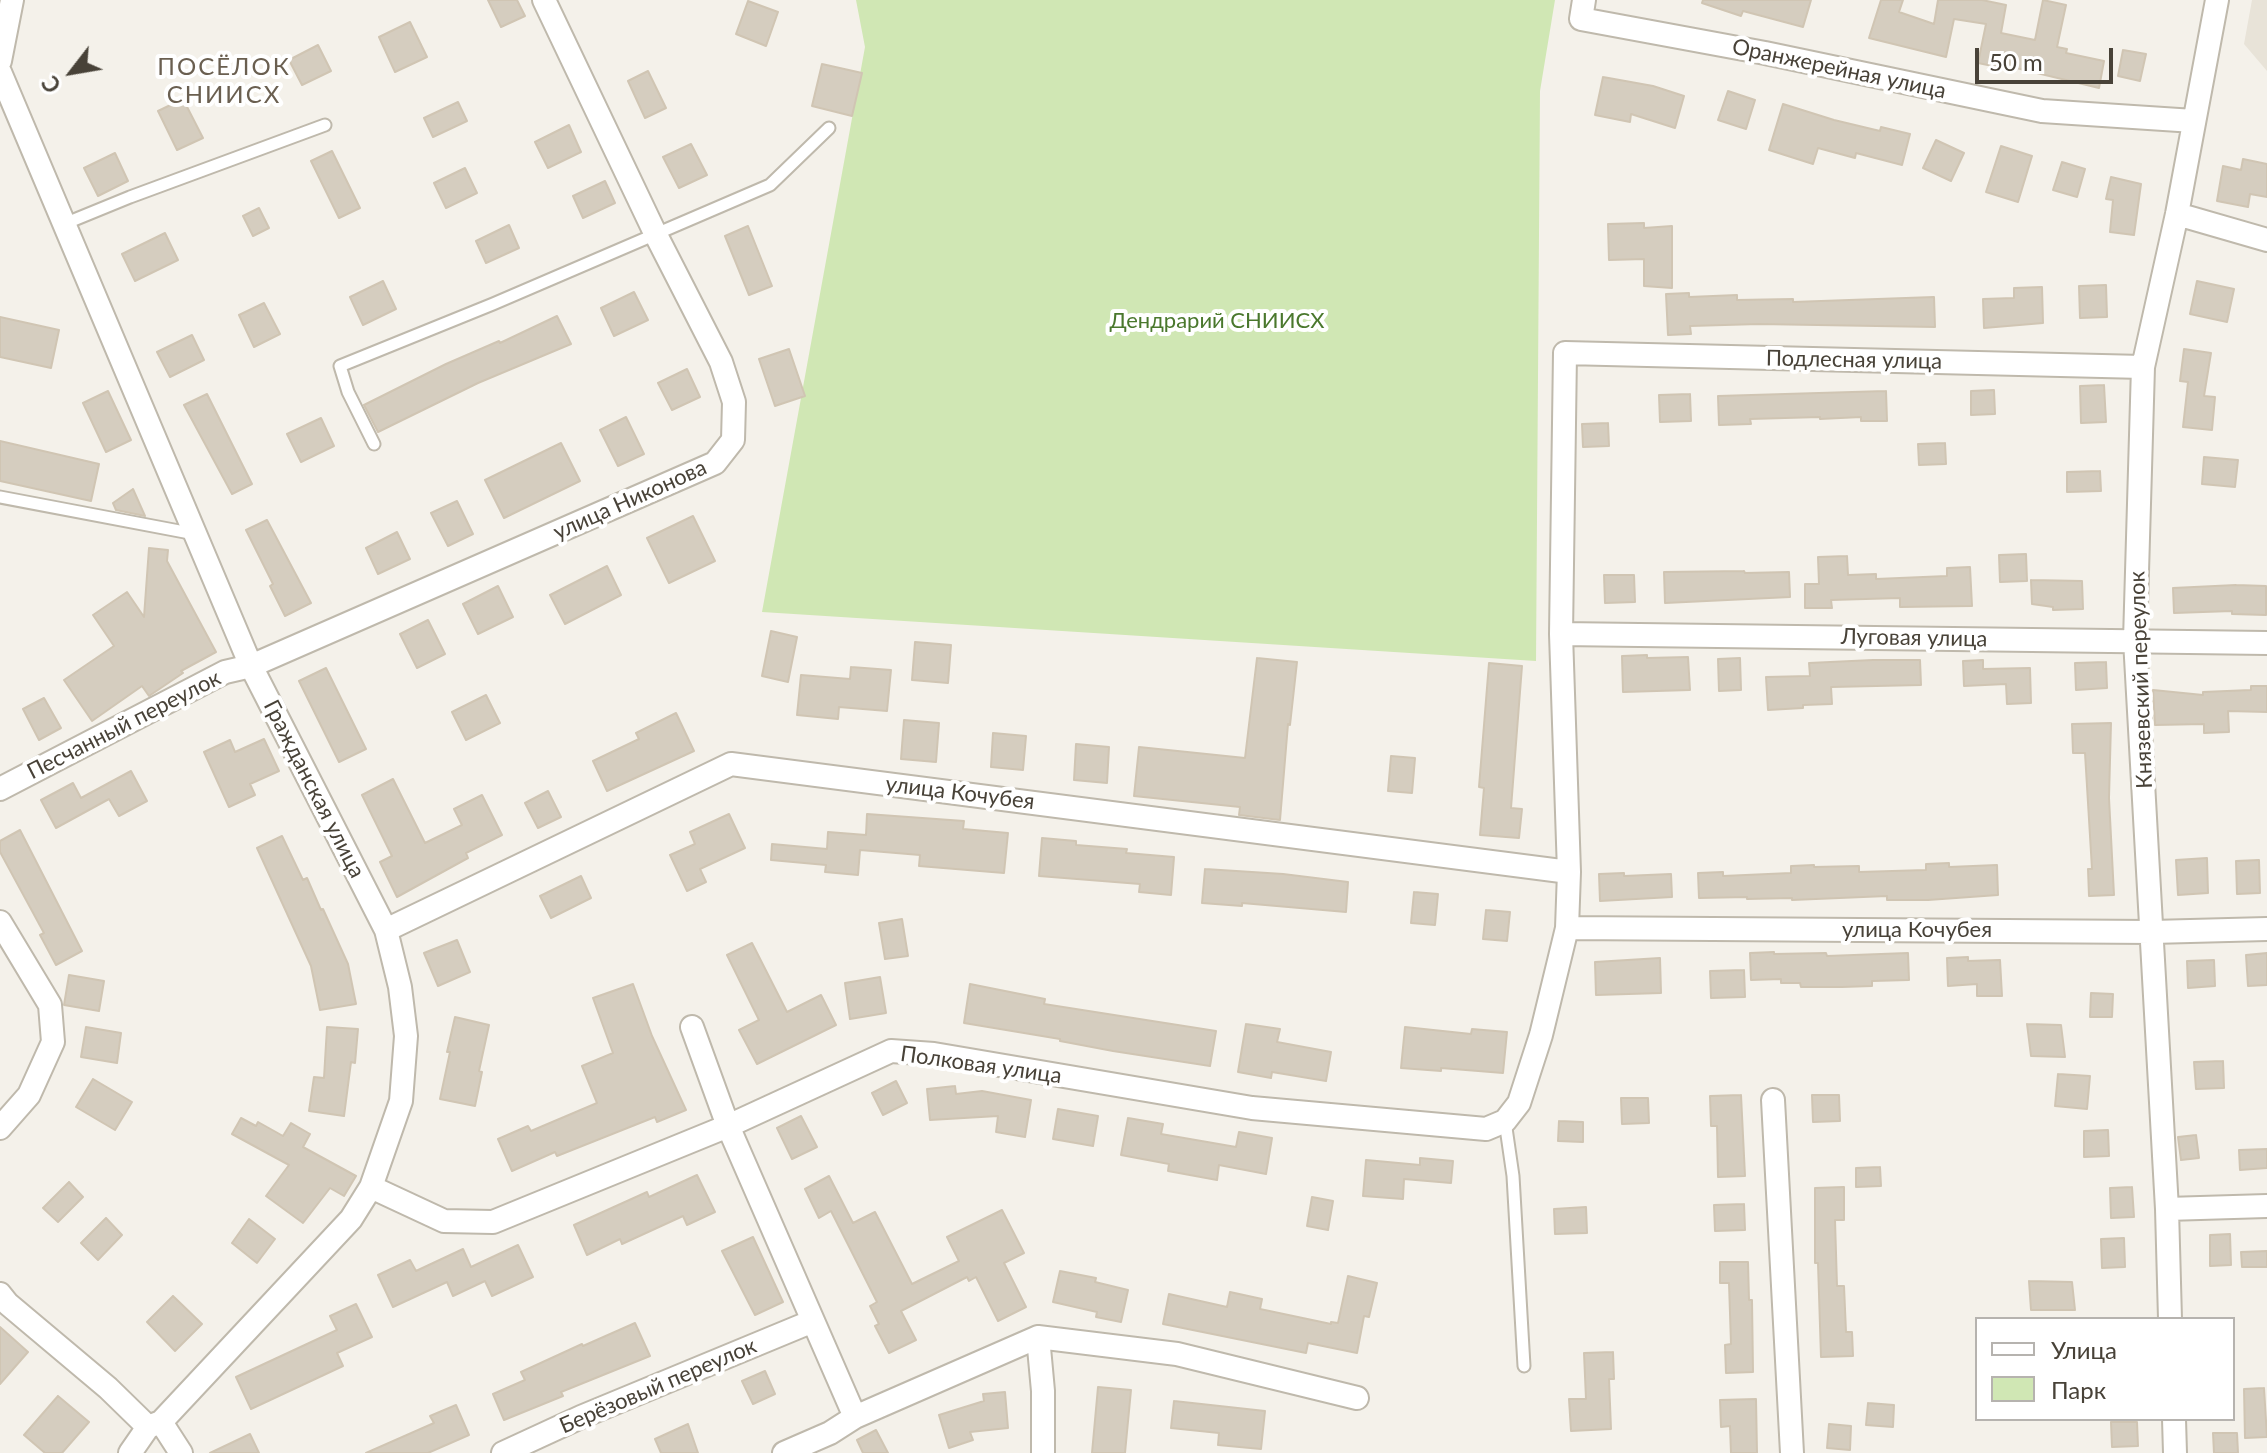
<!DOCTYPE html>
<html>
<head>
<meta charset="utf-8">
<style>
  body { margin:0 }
  #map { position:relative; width:2267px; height:1453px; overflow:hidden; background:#f4f1ea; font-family:Lato,sans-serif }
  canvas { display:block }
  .legend { position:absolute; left:1975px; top:1317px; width:260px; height:104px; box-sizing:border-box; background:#fff; border:2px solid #b6b3af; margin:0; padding:10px 14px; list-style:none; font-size:24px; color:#484238 }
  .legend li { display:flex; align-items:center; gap:16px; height:40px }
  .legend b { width:40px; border:2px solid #b6b3af }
  .north { position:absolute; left:32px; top:32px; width:80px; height:80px; -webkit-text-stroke:6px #fff; paint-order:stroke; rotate:239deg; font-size:22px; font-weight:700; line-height:32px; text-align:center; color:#484238 }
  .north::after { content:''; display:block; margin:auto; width:28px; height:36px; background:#484238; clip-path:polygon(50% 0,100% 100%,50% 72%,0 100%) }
  .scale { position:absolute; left:1975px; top:48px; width:138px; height:36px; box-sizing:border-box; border:4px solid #484238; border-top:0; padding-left:10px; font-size:24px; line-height:28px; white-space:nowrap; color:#484238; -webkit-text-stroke:6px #fff; paint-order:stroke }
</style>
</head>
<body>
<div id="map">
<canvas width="2267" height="1453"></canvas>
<ul class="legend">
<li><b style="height:10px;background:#fff"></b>Улица</li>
<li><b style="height:22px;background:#d0e7b4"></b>Парк</li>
</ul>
<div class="north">С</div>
<div class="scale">50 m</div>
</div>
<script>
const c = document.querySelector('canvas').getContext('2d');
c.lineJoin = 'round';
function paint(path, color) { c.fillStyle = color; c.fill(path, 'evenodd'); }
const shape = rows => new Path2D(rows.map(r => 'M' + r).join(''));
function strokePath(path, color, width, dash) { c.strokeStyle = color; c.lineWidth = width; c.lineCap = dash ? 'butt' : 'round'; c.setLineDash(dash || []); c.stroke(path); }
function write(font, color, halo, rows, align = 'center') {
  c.font = font + ' Lato,sans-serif'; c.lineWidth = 8; c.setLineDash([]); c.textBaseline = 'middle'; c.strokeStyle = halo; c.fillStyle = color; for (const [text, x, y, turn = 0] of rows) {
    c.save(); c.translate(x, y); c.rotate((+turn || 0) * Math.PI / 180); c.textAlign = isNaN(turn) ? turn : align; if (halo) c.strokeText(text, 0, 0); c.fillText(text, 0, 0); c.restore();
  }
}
paint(shape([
  [2252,0,2267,0,2267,71,2244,44]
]), '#e8e3d8');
paint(shape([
  [856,0,1555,0,1540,91,1536,661,762,612,865,47]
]), '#d0e7b4');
const building = shape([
  [488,0,517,0,525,16,501,27,488,0],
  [1703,0,1811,0,1803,27,1743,11,1741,16,1702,3,1703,0],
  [1881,0,1903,0,1899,12,1934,24,1938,0,1982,0,2006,5,2001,33,2035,40,2043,0,2066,5,2057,47,2067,49,2066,53,2104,61,2099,88,2012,67,2012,70,1978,63,1986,24,1954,19,1946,57,1869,38,1881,0],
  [748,1,778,12,766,46,736,34,748,1],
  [410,22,427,57,395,72,379,37,410,22],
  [318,45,331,71,302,85,289,60,318,45],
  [2123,50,2146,54,2140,81,2118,76,2123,50],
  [822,64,862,73,852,116,812,106,822,64],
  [648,71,666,108,645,118,628,81,648,71],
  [1603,77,1653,86,1684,96,1675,128,1631,114,1630,122,1595,115,1603,77],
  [1728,91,1755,100,1746,129,1718,120,1728,91],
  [183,99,203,138,177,150,158,111,183,99],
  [458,102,467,121,433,137,424,118,458,102],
  [1783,104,1834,120,1880,131,1881,127,1910,134,1902,165,1856,153,1855,158,1818,148,1813,164,1769,150,1783,104],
  [569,125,581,152,548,168,535,142,569,125],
  [1936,140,1964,153,1951,181,1923,168,1936,140],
  [691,144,707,175,679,188,663,157,691,144],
  [2001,146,2032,156,2018,202,1986,192,2001,146],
  [332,151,360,208,339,218,311,161,332,151],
  [115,153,128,181,98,196,84,168,115,153],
  [2243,159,2267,164,2267,197,2250,194,2248,207,2217,201,2223,166,2241,170,2243,159],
  [2062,162,2085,169,2077,197,2053,190,2062,162],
  [465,168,477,193,446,208,434,183,465,168],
  [2111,177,2141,184,2134,235,2110,232,2113,200,2106,199,2111,177],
  [605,181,615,203,583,218,573,196,605,181],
  [259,208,269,228,253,236,243,216,259,208],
  [1644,223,1644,228,1672,226,1672,288,1644,286,1644,259,1609,260,1608,224,1644,223],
  [509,225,519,248,486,263,476,241,509,225],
  [748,226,772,286,749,295,725,236,748,226],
  [165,233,178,260,135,281,122,254,165,233],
  [383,281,396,309,363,325,350,297,383,281],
  [2197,281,2234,289,2227,322,2190,314,2197,281],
  [2106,285,2107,317,2080,318,2079,286,2106,285],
  [2042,287,2043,323,1984,328,1983,299,2014,298,2014,288,2042,287],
  [634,292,648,320,614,336,601,308,634,292],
  [1689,293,1689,297,1737,295,1737,300,1793,299,1793,302,1934,297,1935,327,1759,324,1690,326,1691,334,1668,335,1666,294,1689,293],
  [264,303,280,334,254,347,239,315,264,303],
  [557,316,571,344,478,383,378,432,364,405,446,364,499,341,500,343,557,316],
  [0,317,59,330,51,368,0,357,0,317],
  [192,335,204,360,170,377,157,352,192,335],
  [789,349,805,396,775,406,759,359,789,349],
  [2184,349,2211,353,2204,396,2215,397,2212,430,2183,427,2188,382,2180,381,2184,349],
  [687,369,700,397,672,410,658,383,687,369],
  [2104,385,2106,422,2081,423,2080,386,2104,385],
  [1994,390,1995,414,1971,415,1971,391,1994,390],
  [108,391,131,440,106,452,83,403,108,391],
  [1886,391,1887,421,1861,421,1861,417,1820,419,1820,417,1750,419,1751,424,1719,425,1718,396,1886,391],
  [207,394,252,484,232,494,184,405,207,394],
  [1690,394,1691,421,1660,422,1659,395,1690,394],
  [626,417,644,454,618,466,600,430,626,417],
  [321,418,334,446,301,462,287,434,321,418],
  [1608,423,1609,446,1583,447,1582,424,1608,423],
  [0,441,99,464,91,501,0,481,0,441],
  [561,443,580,481,504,518,485,480,561,443],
  [1945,443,1946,464,1919,465,1918,444,1945,443],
  [2204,457,2238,460,2235,487,2202,484,2204,457],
  [2100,471,2101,491,2067,492,2067,472,2100,471],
  [133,489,145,516,116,510,113,503,133,489],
  [457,501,473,534,448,546,431,513,457,501],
  [693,516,715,561,669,583,647,538,693,516],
  [267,520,311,603,285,616,270,586,273,584,246,530,267,520],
  [397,532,410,559,378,574,366,548,397,532],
  [149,548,168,550,167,561,216,652,181,671,183,673,149,696,142,686,92,721,64,680,114,646,93,615,127,592,144,617,149,548],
  [2026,554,2027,581,2000,582,1999,555,2026,554],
  [1847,556,1848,575,1876,574,1876,579,1947,576,1947,568,1970,567,1972,606,1900,607,1900,598,1831,600,1832,608,1805,608,1805,584,1819,584,1818,557,1847,556],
  [607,566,621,595,565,624,550,595,607,566],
  [1744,571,1745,573,1789,572,1790,597,1665,603,1664,572,1744,571],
  [1604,575,1634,575,1635,602,1605,603,1604,575],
  [2031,580,2082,581,2083,609,2053,610,2053,607,2032,604,2031,580],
  [2236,585,2266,586,2266,615,2232,614,2232,611,2174,613,2173,588,2236,585],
  [498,586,513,617,478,634,463,604,498,586],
  [428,620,445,654,417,668,400,634,428,620],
  [771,631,797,637,788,682,762,676,771,631],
  [915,642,951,645,948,683,912,680,915,642],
  [1647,655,1647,658,1688,657,1690,690,1623,692,1622,656,1647,655],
  [1257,658,1297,662,1290,725,1288,724,1280,820,1239,815,1240,807,1134,796,1139,747,1245,758,1257,658],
  [1740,658,1741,690,1719,691,1718,659,1740,658],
  [1873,660,1920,660,1921,685,1831,687,1832,704,1803,705,1803,708,1768,710,1766,677,1810,676,1809,663,1873,660],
  [1983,660,1983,669,2030,668,2031,703,2007,704,2006,684,1964,686,1963,661,1983,660],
  [2106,662,2107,688,2076,690,2075,663,2106,662],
  [1489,663,1522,666,1511,808,1522,809,1519,838,1480,835,1484,788,1479,787,1489,663],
  [851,667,891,670,887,711,839,707,838,719,797,715,801,675,850,679,851,667],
  [326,668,366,749,339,762,299,681,326,668],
  [2251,686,2267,686,2267,712,2228,711,2229,732,2204,733,2204,724,2155,725,2153,690,2203,695,2203,692,2251,690,2251,686],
  [486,695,500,723,466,740,452,712,486,695],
  [44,698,61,728,39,740,23,709,44,698],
  [676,713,694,751,607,791,593,761,639,739,636,733,676,713],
  [904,720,939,723,936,762,901,759,904,720],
  [2111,723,2109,798,2114,895,2089,896,2088,869,2092,869,2085,753,2073,753,2072,724,2111,723],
  [993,733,1026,736,1023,770,991,767,993,733],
  [264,739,279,771,250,784,255,795,229,807,204,752,230,740,235,752,264,739],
  [1076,744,1109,747,1107,783,1074,780,1076,744],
  [1391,756,1415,758,1412,793,1388,791,1391,756],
  [131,771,147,801,119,816,109,799,56,828,41,800,73,783,81,798,131,771],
  [393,779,425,843,462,825,454,809,482,795,502,835,466,853,468,858,397,897,380,862,392,856,362,795,393,779],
  [548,791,561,817,538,828,525,803,548,791],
  [729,814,745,848,700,869,706,882,687,891,670,855,695,844,690,832,729,814],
  [867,814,964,821,963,829,1008,833,1004,873,919,866,920,855,860,850,858,875,825,872,826,865,771,860,772,844,827,849,828,832,866,835,867,814],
  [20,830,82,951,56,965,40,935,44,933,0,852,0,841,20,830],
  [282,836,303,880,307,878,321,910,323,909,348,964,356,1004,320,1010,311,966,257,848,282,836],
  [1042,838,1076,841,1076,845,1127,849,1126,853,1174,857,1171,895,1139,892,1140,884,1039,876,1042,838],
  [2207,858,2208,893,2178,895,2176,860,2207,858],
  [2259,860,2260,893,2237,894,2236,861,2259,860],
  [1949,863,1949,867,1997,865,1998,895,1928,900,1887,900,1887,896,1792,900,1792,898,1747,899,1747,897,1699,898,1698,873,1723,872,1723,876,1791,873,1791,866,1814,865,1814,867,1859,866,1859,872,1926,870,1926,864,1949,863],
  [1205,869,1283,874,1348,882,1346,912,1242,903,1242,906,1202,903,1205,869],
  [1624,873,1624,876,1671,874,1672,897,1600,901,1599,874,1624,873],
  [581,876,591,898,551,918,540,896,581,876],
  [1414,892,1438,894,1435,925,1411,923,1414,892],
  [1486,910,1510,912,1507,941,1483,939,1486,910],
  [902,919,908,956,885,959,879,923,902,919],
  [457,940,470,972,438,986,424,953,457,940],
  [752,943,787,1012,821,995,836,1025,757,1064,739,1030,759,1020,727,955,752,943],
  [1774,952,1774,954,1826,953,1827,956,1908,953,1909,980,1872,981,1872,986,1842,987,1801,987,1800,983,1781,983,1781,979,1751,980,1750,953,1774,952],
  [2267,953,2267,985,2248,986,2246,955,2267,953],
  [1968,957,1968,961,2000,960,2002,996,1977,996,1977,984,1948,986,1947,958,1968,957],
  [1660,958,1661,993,1596,995,1595,962,1660,958],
  [2214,960,2215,986,2188,988,2187,961,2214,960],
  [1744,970,1745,997,1711,998,1710,971,1744,970],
  [69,975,104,981,99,1011,64,1005,69,975],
  [880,977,886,1013,850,1019,845,983,880,977],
  [633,984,652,1036,686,1110,657,1122,655,1117,557,1156,555,1152,512,1171,498,1139,528,1126,531,1131,597,1103,582,1066,613,1053,593,998,633,984],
  [970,984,1045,999,1044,1004,1216,1031,1210,1066,1113,1051,1060,1041,1060,1039,964,1023,970,984],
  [2091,993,2113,994,2112,1017,2090,1017,2091,993],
  [455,1017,489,1025,479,1071,482,1072,475,1106,440,1099,450,1052,447,1052,455,1017],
  [1246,1024,1280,1029,1277,1042,1331,1052,1326,1081,1272,1072,1271,1078,1238,1072,1246,1024],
  [2027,1024,2061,1025,2065,1057,2031,1056,2027,1024],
  [86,1027,121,1033,117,1063,81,1057,86,1027],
  [327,1027,358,1029,355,1063,351,1062,344,1116,309,1111,314,1077,324,1078,327,1027],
  [1405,1027,1471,1034,1472,1029,1507,1032,1503,1073,1441,1068,1441,1071,1401,1068,1405,1027],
  [2223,1061,2224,1088,2196,1089,2194,1062,2223,1061],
  [2058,1074,2090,1076,2087,1109,2055,1106,2058,1074],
  [93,1079,132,1102,115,1130,76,1107,93,1079],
  [896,1081,907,1103,883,1115,872,1093,896,1081],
  [955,1086,956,1094,982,1091,1031,1100,1025,1137,996,1132,998,1116,930,1120,927,1089,955,1086],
  [1741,1095,1745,1176,1718,1177,1717,1126,1711,1126,1710,1096,1741,1095],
  [1812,1095,1839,1095,1840,1121,1813,1122,1812,1095],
  [1621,1098,1648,1098,1649,1123,1622,1124,1621,1098],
  [1058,1109,1098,1116,1093,1146,1053,1139,1058,1109],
  [801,1116,817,1147,792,1159,777,1128,801,1116],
  [241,1118,256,1126,258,1122,283,1136,291,1123,310,1134,303,1147,356,1176,344,1196,330,1188,303,1223,266,1196,289,1165,232,1134,241,1118],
  [1128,1118,1163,1124,1161,1134,1236,1147,1239,1132,1272,1138,1266,1174,1219,1165,1217,1180,1168,1171,1169,1164,1121,1155,1128,1118],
  [1559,1121,1583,1122,1583,1142,1558,1141,1559,1121],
  [2108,1130,2109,1156,2084,1157,2084,1131,2108,1130],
  [2196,1135,2199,1158,2181,1160,2178,1137,2196,1135],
  [2267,1149,2267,1168,2240,1170,2239,1150,2267,1149],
  [1420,1158,1453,1161,1451,1183,1404,1179,1403,1199,1363,1196,1366,1160,1420,1165,1420,1158],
  [1880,1167,1881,1186,1856,1187,1856,1168,1880,1167],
  [697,1175,715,1212,687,1225,683,1216,622,1244,620,1239,587,1255,574,1225,647,1192,649,1197,697,1175],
  [829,1176,853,1223,875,1212,912,1284,959,1261,947,1237,1002,1210,1024,1253,1004,1263,1026,1307,998,1321,976,1277,969,1281,967,1277,901,1311,916,1340,889,1353,875,1326,879,1324,870,1306,877,1302,831,1211,819,1218,805,1189,829,1176],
  [69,1182,83,1197,58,1222,43,1208,69,1182],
  [1844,1187,1844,1220,1835,1220,1837,1286,1844,1286,1846,1332,1852,1332,1853,1356,1821,1357,1818,1263,1815,1263,1815,1188,1844,1187],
  [2132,1187,2134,1217,2111,1218,2110,1188,2132,1187],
  [1312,1197,1333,1201,1328,1230,1307,1226,1312,1197],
  [1744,1204,1745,1230,1715,1231,1714,1205,1744,1204],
  [1586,1207,1587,1233,1555,1234,1554,1209,1586,1207],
  [106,1218,122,1235,98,1260,81,1243,106,1218],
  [249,1219,275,1239,257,1263,232,1243,249,1219],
  [2230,1234,2231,1265,2210,1266,2210,1235,2230,1234],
  [753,1237,783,1302,755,1315,722,1251,753,1237],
  [2124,1238,2125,1267,2102,1268,2101,1239,2124,1238],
  [518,1245,533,1277,492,1296,485,1281,453,1296,447,1282,393,1307,378,1275,410,1260,416,1271,463,1249,471,1267,518,1245],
  [2267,1251,2267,1267,2242,1267,2241,1252,2267,1251],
  [1720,1262,1748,1262,1749,1300,1752,1300,1753,1372,1726,1373,1725,1345,1731,1344,1729,1283,1720,1283,1720,1262],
  [1060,1271,1096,1278,1095,1282,1128,1290,1121,1322,1096,1317,1097,1312,1053,1302,1060,1271],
  [1348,1276,1377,1283,1369,1317,1364,1316,1357,1353,1308,1343,1306,1353,1163,1324,1169,1294,1227,1307,1230,1292,1262,1299,1260,1309,1331,1324,1331,1322,1338,1323,1348,1276],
  [2029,1281,2072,1282,2075,1310,2031,1310,2029,1281],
  [173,1296,202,1324,175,1351,147,1322,173,1296],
  [356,1304,372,1337,337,1353,343,1366,251,1409,236,1377,337,1330,330,1316,356,1304],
  [635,1323,650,1356,561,1392,563,1396,504,1420,493,1394,525,1380,521,1372,582,1344,583,1346,635,1323],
  [0,1327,28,1352,0,1384,0,1327],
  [1613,1352,1614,1379,1609,1379,1611,1429,1571,1431,1569,1399,1586,1399,1584,1353,1613,1352],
  [765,1371,775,1394,753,1404,742,1381,765,1371],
  [1098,1387,1131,1390,1125,1453,1092,1453,1098,1387],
  [2264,1388,2267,1437,2245,1438,2244,1389,2264,1388],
  [1005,1392,1008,1428,970,1432,973,1440,949,1448,939,1415,984,1401,983,1394,1005,1392],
  [58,1396,89,1422,62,1453,45,1453,24,1435,58,1396],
  [1756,1399,1757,1453,1731,1453,1730,1426,1721,1427,1720,1400,1756,1399],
  [1174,1401,1265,1411,1261,1449,1218,1445,1219,1433,1171,1428,1174,1401],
  [1868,1403,1894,1405,1893,1427,1866,1425,1868,1403],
  [456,1405,469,1435,428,1453,366,1453,434,1423,430,1416,456,1405],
  [2111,1422,2137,1422,2138,1446,2112,1447,2111,1422],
  [688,1424,698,1453,661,1453,655,1439,688,1424],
  [1829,1424,1851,1426,1850,1450,1827,1448,1829,1424],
  [876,1430,888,1453,863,1453,857,1440,876,1430],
  [2213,1433,2237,1433,2238,1453,2214,1453,2213,1433],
  [250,1434,259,1453,210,1453,250,1434]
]);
paint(building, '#d5cdbf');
strokePath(building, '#d0c5b3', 2);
const service = shape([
  [64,224,130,197,325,125],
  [374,444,348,392,340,366,493,304,770,185,829,128],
  [0,497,195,534],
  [1505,1121,1513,1176,1524,1366]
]);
const minor = shape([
  [1584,0,1581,19,1765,53,2042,111,2194,121],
  [0,61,12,0],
  [0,72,251,666,386,930,400,987,406,1036,401,1101,371,1187,351,1219,161,1422,148,1427,130,1453],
  [2177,214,2267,240],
  [1561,634,2267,643],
  [0,789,225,672,251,666,715,463,733,440,734,402,721,362,656,235,544,0],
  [0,922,50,1005,53,1042,29,1095,0,1128],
  [1567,928,2152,932,2267,929],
  [386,930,731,764,1569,872],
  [692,1027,728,1126,855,1417],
  [1773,1100,1792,1453],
  [371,1187,444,1221,493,1222,728,1126,891,1051,934,1054,1252,1108,1486,1129,1505,1121,1519,1103,1541,1035,1567,928,1569,872,1561,634,1565,353,2143,367],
  [2167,1209,2267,1206],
  [0,1294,8,1304,108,1388,148,1427],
  [2170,1319,2167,1209,2135,640,2143,367,2177,214,2217,0],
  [1038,1337,1043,1391,1043,1453],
  [2174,1419,2175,1453],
  [161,1422,181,1453],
  [503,1453,581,1417,813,1321],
  [784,1453,830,1433,855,1417,1038,1337,1177,1354,1357,1398]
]);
strokePath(service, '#bfb9ac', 15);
strokePath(minor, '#bfb9ac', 26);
strokePath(service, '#fff', 11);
strokePath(minor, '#fff', 22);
write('22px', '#484238', '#fff', [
  ["Оранжерейная улица",1839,69,12],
  ["Подлесная улица",1854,360,1],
  ["улица Никонова",630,500,-24],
  ["Луговая улица",1914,638,1],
  ["Князевский переулок",2141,680,-92],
  ["Песчанный переулок",124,725,-27],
  ["Гражданская улица",314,789,63],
  ["улица Кочубея",960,793,7],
  ["улица Кочубея",1917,930],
  ["Полковая улица",981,1065,8],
  ["Берёзовый переулок",658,1386,-23]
]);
write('22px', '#4a782d', '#fff', [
  ["Дендрарий СНИИСХ",1217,321]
]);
c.letterSpacing = '2px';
write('24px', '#6a5f50', '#fff', [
  ["ПОСЁЛОК",224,67],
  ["СНИИСХ",224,95]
]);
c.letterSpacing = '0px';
</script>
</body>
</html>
